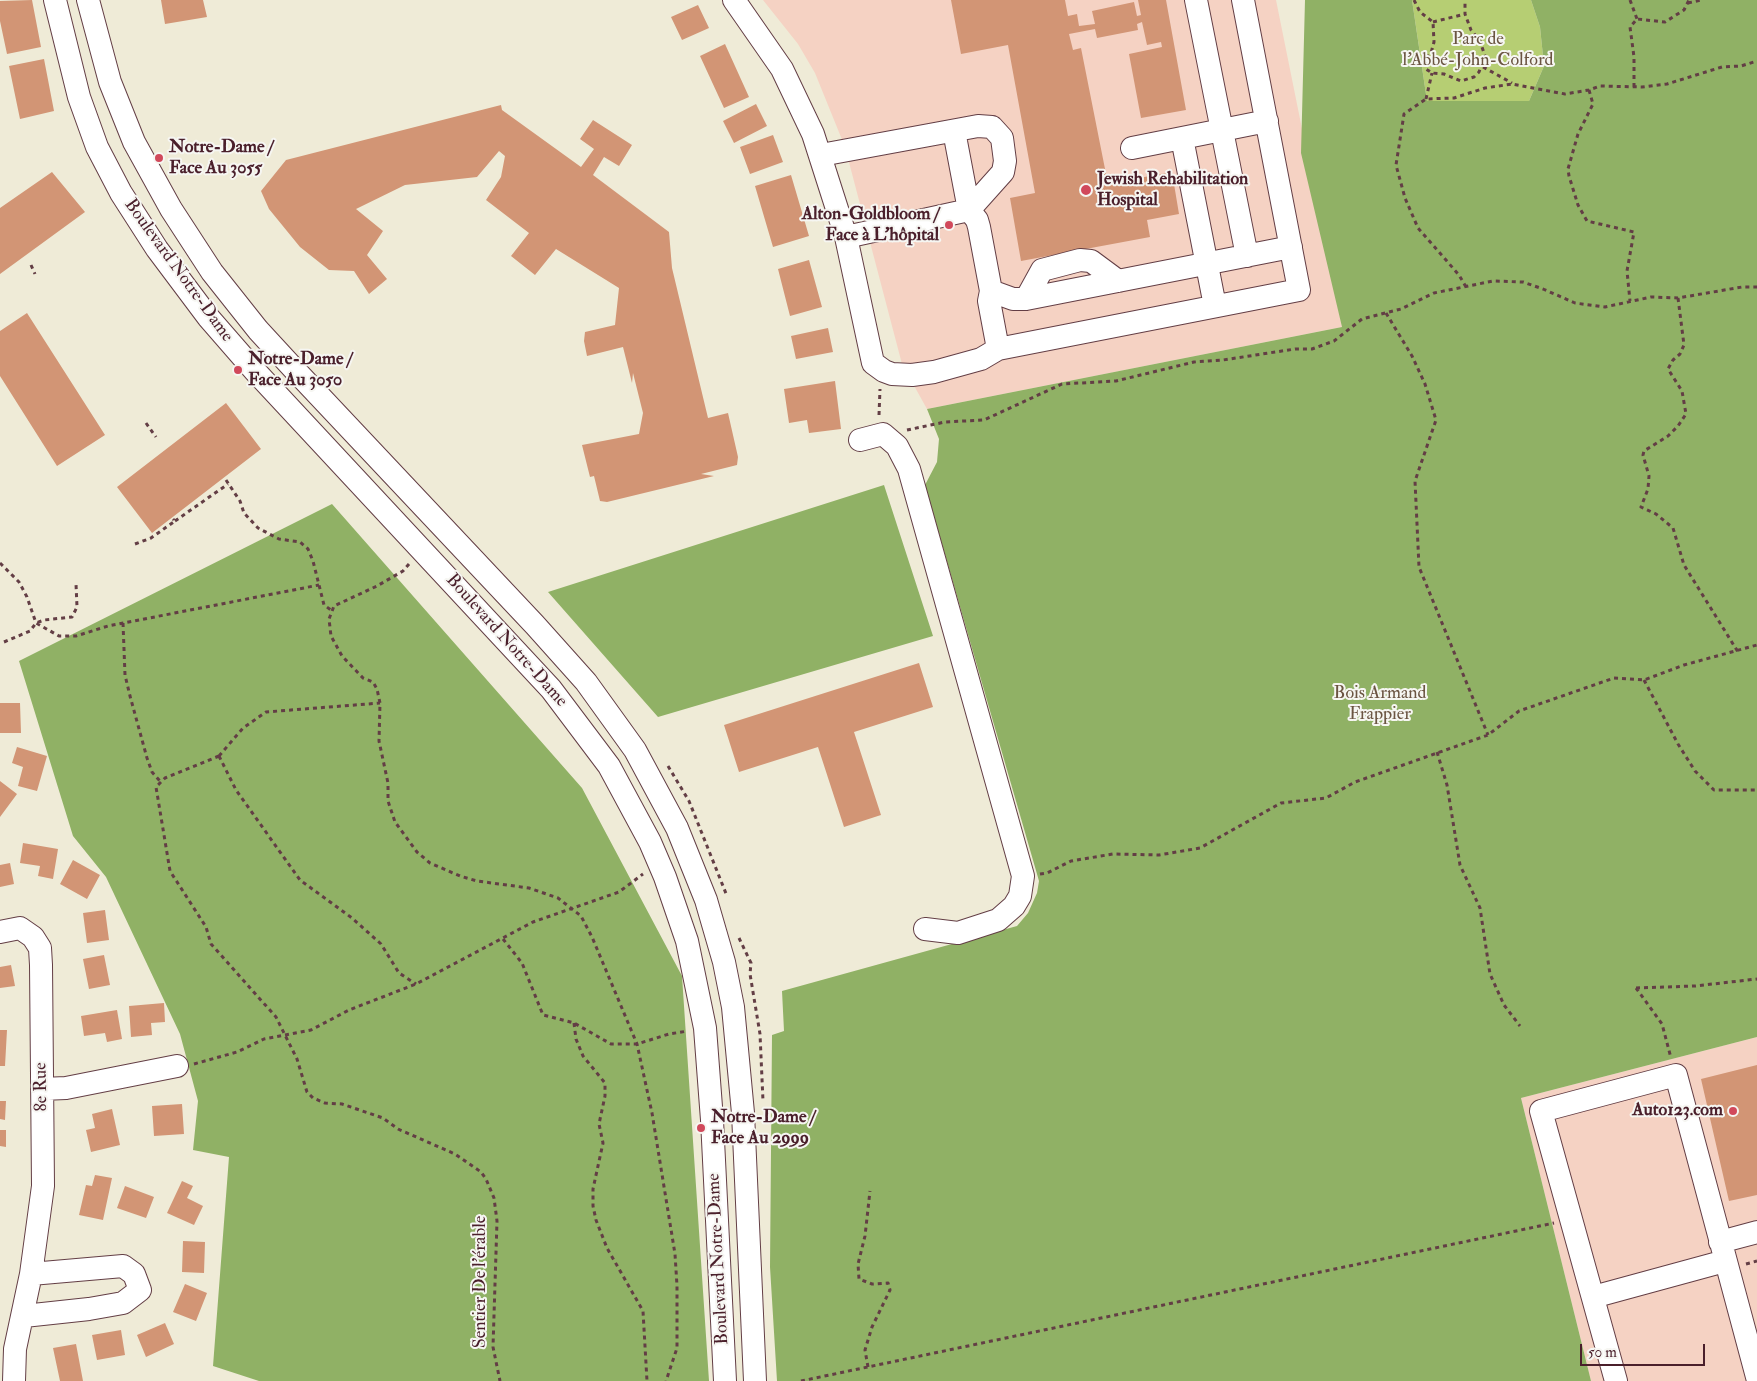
<!DOCTYPE html>
<html>
<head>
<meta charset="utf-8">
<style>
  body { margin:0 }
  #map { position:relative; width:1757px; height:1381px; overflow:hidden; background:#efebd7; font-family:"IM FELL Double Pica",serif }
  canvas { display:block }
  .scale { position:absolute; left:1580px; top:1344px; width:125px; height:22px; box-sizing:border-box; border:2px solid #4a1f2b; border-top:0; padding-left:6px; font-size:15px; line-height:18px; white-space:nowrap; color:#4a1f2b; -webkit-text-stroke:4px #f6f6f2; paint-order:stroke }
</style>
</head>
<body>
<div id="map">
<canvas width="1757" height="1381"></canvas>
<div class="scale">50 m</div>
</div>
<script>
const c = document.querySelector('canvas').getContext('2d');
c.lineJoin = 'round';
function paint(path, color) { c.fillStyle = color; c.fill(path, 'evenodd'); }
const shape = rows => new Path2D(rows.map(r => 'M' + r).join(''));
function strokePath(path, color, width, dash) { c.strokeStyle = color; c.lineWidth = width; c.lineCap = dash ? 'butt' : 'round'; c.setLineDash(dash || []); c.stroke(path); }
function write(font, color, halo, rows, align = 'center') {
  c.font = font + ' "IM FELL Double Pica",serif'; c.lineWidth = 4; c.setLineDash([]); c.textBaseline = 'middle'; c.strokeStyle = halo; c.fillStyle = color; for (const [text, x, y, turn = 0] of rows) {
    c.save(); c.translate(x, y); c.rotate((+turn || 0) * Math.PI / 180); c.textAlign = isNaN(turn) ? turn : align; if (halo) c.strokeText(text, 0, 0); c.fillText(text, 0, 0); c.restore();
  }
}
paint(shape([
  [763,0,1276,0,1342,327,927,409,902,364,845,147,815,73,798,44],
  [1757,1037,1757,1381,1591,1381,1521,1098]
]), '#f5d2c3');
paint(shape([
  [1412,0,1531,0,1540,27,1544,66,1529,101,1427,101]
]), '#b6ce73');
paint(shape([
  [1305,0,1412,0,1427,101,1529,101,1544,66,1540,27,1531,0,1757,0,1757,1037,1521,1098,1591,1381,777,1381,770,1267,772,1035,784,1031,782,991,1017,926,1028,913,1037,893,1039,881,925,485,937,462,939,439,927,409,1342,327,1301,153],
  [884,485,933,636,658,717,548,592],
  [332,504,582,788,682,976,709,1381,259,1381,213,1366,229,1157,193,1150,198,1101,180,1034,106,877,73,836,19,661]
]), '#90b165');
paint(shape([
  [32,0,41,47,7,54,0,21,0,1],
  [161,0,203,0,207,17,165,24],
  [951,0,1065,0,1068,16,1077,14,1079,26,1095,24,1092,11,1134,2,1137,16,1141,15,1138,0,1166,0,1186,110,1141,118,1129,54,1162,47,1161,42,1147,45,1142,22,1137,24,1138,30,1097,38,1095,29,1069,34,1073,50,1081,48,1107,179,1139,173,1139,178,1172,172,1179,214,1147,220,1150,237,1021,261,1010,198,1035,193,1008,45,961,54],
  [698,5,709,28,682,40,671,17],
  [725,44,749,97,724,108,700,56],
  [44,59,54,111,20,119,9,66],
  [756,104,767,126,734,143,723,121],
  [501,105,502,110,581,167,594,149,580,139,593,120,632,145,619,166,604,157,593,175,669,232,672,268,708,418,728,413,738,457,737,465,701,474,714,476,607,502,600,501,594,476,590,477,582,445,639,434,643,413,633,373,632,383,623,347,587,356,584,341,585,332,615,325,619,288,556,249,535,275,511,256,529,233,486,200,501,177,505,156,499,151,477,177,405,185,356,209,383,231,367,255,387,279,369,294,354,271,329,270,300,247,269,209,261,191,286,160],
  [773,135,783,162,750,174,740,147],
  [52,172,85,212,0,274,0,208],
  [791,175,809,236,773,247,755,186],
  [809,260,822,307,790,316,778,269],
  [27,313,105,435,57,466,0,376,0,331],
  [828,328,833,352,796,359,791,336],
  [835,381,841,429,809,433,807,420,789,423,784,389],
  [226,403,261,449,152,533,117,487],
  [919,663,933,707,854,732,881,815,844,827,818,747,739,772,724,725],
  [0,703,20,703,21,733,0,733],
  [17,747,47,756,37,791,18,786,23,767,12,763],
  [0,781,17,794,0,817],
  [23,843,58,849,53,879,38,876,40,866,20,863],
  [73,860,100,875,87,899,60,884],
  [10,863,14,884,0,887,0,865],
  [105,910,109,940,87,943,83,913],
  [104,955,110,985,89,989,83,959],
  [11,965,15,986,0,988,0,967],
  [164,1003,165,1022,151,1023,152,1035,131,1037,129,1006],
  [117,1010,122,1039,107,1042,105,1033,84,1036,81,1016],
  [0,1030,7,1030,5,1066,0,1066],
  [1757,1065,1757,1195,1729,1201,1701,1079],
  [0,1101,6,1101,5,1120,0,1119],
  [182,1104,184,1134,154,1136,152,1106],
  [112,1109,120,1145,91,1152,86,1130,95,1128,92,1114],
  [0,1130,6,1130,6,1147,0,1146],
  [95,1175,112,1178,103,1220,79,1215,86,1185,92,1186],
  [182,1181,193,1186,187,1198,203,1206,194,1225,167,1213],
  [125,1186,154,1197,146,1218,117,1208],
  [183,1241,205,1242,204,1273,182,1272],
  [185,1284,207,1293,196,1321,173,1312],
  [165,1323,174,1344,146,1357,137,1335],
  [121,1330,125,1355,97,1360,92,1335],
  [76,1344,83,1381,60,1381,53,1348]
]), '#d29575');
const minor = shape([
  [55,0,79,97,97,147,121,193,157,249,208,317,255,371,551,689,609,766,650,842,665,877,687,941,705,1028,712,1120,725,1381],
  [88,0,110,82,134,142,171,209,212,272,258,330,293,368,535,625,586,682,635,750,677,828,706,900,724,962,733,1007,743,1113,755,1381],
  [734,0,782,69,813,134,846,237,873,363,884,371,892,374,912,375,934,372,981,359,998,349,989,301,991,291,979,227,977,220,969,210,954,131],
  [1196,0,1247,256],
  [1182,138,1215,306],
  [1132,148,1267,121],
  [821,155,978,126,992,127,1002,138,1005,161,1003,172,969,210,846,237],
  [991,291,1013,299,1026,299,1291,247],
  [1026,299,1042,270,1080,260,1091,261,1118,281],
  [998,349,1299,290,1243,0],
  [860,440,883,434,897,446,909,469,1023,876,1020,896,1014,906,998,920,958,933,925,929],
  [0,932,20,928,33,937,40,948,41,965,43,1186,31,1274,15,1349,14,1381],
  [42,1089,66,1088,177,1066],
  [1720,1242,1757,1232],
  [1593,1297,1725,1261],
  [24,1316,89,1309,123,1303,140,1290,134,1274,123,1266,31,1274],
  [1616,1381,1541,1111,1676,1075,1757,1377]
]);
strokePath(minor, '#633e45', 24);
strokePath(shape([
  [1414,0,1420,12,1433,22,1434,42,1431,53,1426,58,1426,69,1432,73,1444,74,1461,81,1474,77,1479,72,1485,56,1480,41,1471,30,1465,14,1465,0],
  [1630,0,1637,19],
  [1688,3,1701,0],
  [1433,22,1465,14],
  [1483,67,1512,83],
  [1634,87,1634,57,1630,27,1637,19,1665,22,1684,10,1689,0],
  [1589,90,1593,104,1578,134,1568,169,1569,176,1578,205,1587,221,1634,232,1627,271,1630,301],
  [1426,99,1432,73],
  [31,265,35,274],
  [1466,287,1459,275,1418,228,1405,198,1396,165,1404,114,1426,99,1454,98,1485,88,1512,84,1565,94,1589,90,1600,86,1642,87,1667,84,1722,67,1741,66,1757,61],
  [1678,298,1684,345,1680,354,1673,360,1668,369,1682,391,1686,414,1678,426,1668,436,1644,451,1643,455,1649,476,1648,489,1641,507,1656,514,1673,528,1684,565,1738,652],
  [1386,313,1412,356,1425,384,1436,420,1415,481,1419,567,1488,735],
  [879,415,880,389],
  [146,423,156,437],
  [907,430,945,422,984,420,1062,384,1116,381,1194,362,1223,360,1295,349,1312,349,1334,341,1362,319,1401,309,1434,293,1493,281,1523,282,1543,289,1575,303,1605,307,1651,297,1678,298,1742,287,1757,287],
  [226,480,240,501,244,513,258,528,279,539,300,542,308,549,313,561,324,605,331,610],
  [175,521,228,484],
  [135,544,151,538,175,521,173,519],
  [0,563,19,582,27,597,36,623,59,636,76,636,108,626,319,585],
  [409,564,403,571,377,586,334,606,329,619,331,636,342,656,363,678,373,682,377,689,380,703,379,741,388,783,388,801,395,822,417,852,430,863,460,876,477,881,529,888,558,898,581,916,592,937,637,1044,652,1113,675,1254,677,1286,677,1348,666,1381],
  [123,623,125,675,130,696,147,758,152,772,160,781],
  [4,642,30,631,36,623,44,620,72,617,77,607,76,584],
  [1644,680,1678,744,1695,771,1714,790,1757,790],
  [1437,752,1447,785,1460,865,1480,908,1490,974,1504,1005,1520,1026],
  [219,756,165,778,156,787,170,871,206,927,211,944,276,1017,297,1059,307,1092,313,1098,325,1103,342,1104,383,1118,398,1129,455,1154,481,1172,486,1179,494,1198,497,1221,493,1347,500,1381],
  [219,756,236,790,300,880,352,918,381,944,399,973,416,984],
  [219,756,243,728,266,712,380,703],
  [668,766,689,801,727,896],
  [1040,874,1047,873,1071,861,1113,854,1159,855,1200,848,1281,803,1326,798,1355,782,1488,735,1519,711,1614,678,1644,680,1684,665,1757,645],
  [739,938,751,963,750,974,760,1034,763,1101],
  [503,939,522,963,543,1015,574,1023,611,1044,637,1044,669,1034,688,1031],
  [1636,988,1695,986,1757,979],
  [1636,988,1662,1024,1671,1058],
  [574,1023,576,1039,583,1056,605,1083,605,1096,599,1124,603,1143,593,1189,593,1206,596,1220,607,1248,643,1311,647,1381],
  [194,1064,237,1052,264,1039,311,1030,349,1010,416,984,533,922,619,892,643,874],
  [1746,1264,1757,1261],
  [868,1367,865,1350,872,1327,890,1290,888,1283,872,1284,859,1279,858,1264,865,1236,870,1191],
  [801,1381,1554,1223]
]), '#633e45', 3, [4, 4]);
strokePath(minor, '#fff', 22);
for (const [x, y, r, color] of [
  [159,158,5,"#d1495b"],
  [1086,190,6,"#d1495b"],
  [949,225,5,"#d1495b"],
  [238,370,5,"#d1495b"],
  [1733,1111,5,"#d1495b"],
  [701,1128,5,"#d1495b"]
]) { const dot = new Path2D(); dot.arc(x, y, r, 0, 2 * Math.PI); c.fillStyle = color; c.fill(dot); strokePath(dot, '#f6f6f2', 2); }
write('18px', '#6a5441', '#f6f6f2', [
  ["Parc de",1478,40],
  ["l'Abbé-John-Colford",1478,61],
  ["Bois Armand",1380,694],
  ["Frappier",1380,715]
]);
write('bold 18px', '#4a1f2b', '#f6f6f2', [
  ["Notre-Dame /",169,148],
  ["Face Au 3055",169,169],
  ["Jewish Rehabilitation",1097,180],
  ["Hospital",1097,201],
  ["Alton-Goldbloom /",939,215,"right"],
  ["Face à L'hôpital",939,236,"right"],
  ["Notre-Dame /",248,360],
  ["Face Au 3050",248,381],
  ["Auto123.com",1723,1111,"right"],
  ["Notre-Dame /",711,1118],
  ["Face Au 2999",711,1139]
], 'left');
write('18px', '#4a1f2b', '#f6f6f2', [
  ["Boulevard Notre-Dame",178,271,54],
  ["Boulevard Notre-Dame",506,641,48],
  ["8e Rue",42,1087,-91],
  ["Boulevard Notre-Dame",719,1259,-93],
  ["Sentier De l'érable",481,1282,-90]
]);
</script>
</body>
</html>
